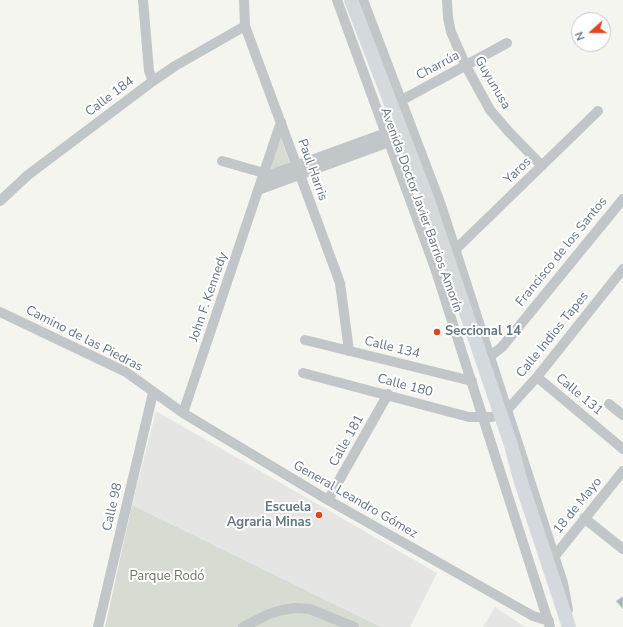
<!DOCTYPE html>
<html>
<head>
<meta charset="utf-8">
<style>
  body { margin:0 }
  #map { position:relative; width:623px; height:627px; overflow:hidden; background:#f5f5f0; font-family:"Nunito Sans",sans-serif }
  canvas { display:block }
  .north { position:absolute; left:571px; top:12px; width:40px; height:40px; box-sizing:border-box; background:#fff; border:1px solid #c0c8cd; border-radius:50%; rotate:249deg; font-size:11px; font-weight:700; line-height:16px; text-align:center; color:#627683 }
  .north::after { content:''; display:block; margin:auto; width:14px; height:18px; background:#e9431c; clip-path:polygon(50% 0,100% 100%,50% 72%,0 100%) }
</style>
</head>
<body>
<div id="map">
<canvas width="623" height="627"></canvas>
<div class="north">N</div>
</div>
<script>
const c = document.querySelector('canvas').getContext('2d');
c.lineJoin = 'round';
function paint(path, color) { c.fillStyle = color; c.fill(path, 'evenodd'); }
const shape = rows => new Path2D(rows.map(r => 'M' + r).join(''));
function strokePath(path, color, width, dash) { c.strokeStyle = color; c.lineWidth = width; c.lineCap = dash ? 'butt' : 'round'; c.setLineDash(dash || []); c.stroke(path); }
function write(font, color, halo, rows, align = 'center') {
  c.font = font + ' "Nunito Sans",sans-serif'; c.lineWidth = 4; c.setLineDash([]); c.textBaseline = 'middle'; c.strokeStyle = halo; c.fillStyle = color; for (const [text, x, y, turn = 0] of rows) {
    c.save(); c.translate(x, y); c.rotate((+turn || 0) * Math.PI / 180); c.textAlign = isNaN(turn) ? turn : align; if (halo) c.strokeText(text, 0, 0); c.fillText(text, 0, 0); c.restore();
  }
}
paint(shape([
  [156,411,437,573,410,627,381,627,132,505],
  [495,607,525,627,483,627]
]), '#e5e6e4');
paint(shape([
  [279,137,281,138,290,164,269,171],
  [132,505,381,627,105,627]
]), '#d6dcd1');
const building = shape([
  [622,597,623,598,623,609,616,601,622,597]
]);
paint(building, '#aab3b7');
strokePath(building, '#d6d6d3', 1);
strokePath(shape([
  [143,0,149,71,153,81],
  [244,0,245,26,340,283,349,351],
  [337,0,435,268,550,627],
  [363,0,441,205,563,583,568,610],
  [447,0,448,18,451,32,466,66,490,110,509,132,542,166],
  [402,100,507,43],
  [222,161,264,173],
  [262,178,386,133,390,135],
  [258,190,389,142,392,136],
  [0,201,28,175,153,81,175,66,245,26],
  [455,250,598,111],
  [0,312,126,372,183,413,328,500,533,616,549,621],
  [305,340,472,381],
  [489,357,502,347,623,199],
  [303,373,469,417,492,417,507,410,537,377,623,269],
  [537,377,623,449],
  [609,404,623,415],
  [183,413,281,122],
  [328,500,388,394],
  [584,518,623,549],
  [554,557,623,471],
  [98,627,153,393],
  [243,627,269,614,282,610,296,608,310,609,354,627]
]), '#c1c6c8', 10);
strokePath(shape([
  [351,0,426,195,511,445,520,479,569,627]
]), '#d3d9dc', 14);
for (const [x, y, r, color] of [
  [437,332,4,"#e9431c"],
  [319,515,4,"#e9431c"]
]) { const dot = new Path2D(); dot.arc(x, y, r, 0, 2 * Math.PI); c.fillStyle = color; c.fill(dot); strokePath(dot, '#fff', 1.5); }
write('13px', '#627683', '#fff', [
  ["Charrúa",438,66,-28],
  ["Guyunusa",492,83,60],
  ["Calle 184",110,97,-37],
  ["Paul Harris",312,170,70],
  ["Yaros",518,171,-44],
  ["Avenida Doctor Javier Barrios Amorín",421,210,70],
  ["Francisco de los Santos",562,252,-51],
  ["John F. Kennedy",209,297,-71],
  ["Calle Indios Tapes",553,335,-51],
  ["Camino de las Piedras",84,339,27],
  ["Calle 134",392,348,14],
  ["Calle 180",405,386,15],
  ["Calle 131",579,395,40],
  ["Calle 181",347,441,-61],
  ["General Leandro Gómez",355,500,30],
  ["18 de Mayo",578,506,-51],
  ["Calle 98",113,507,-77]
]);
write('bold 13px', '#627683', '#fff', [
  ["Seccional 14",445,332],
  ["Escuela",311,508,"right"],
  ["Agraria Minas",311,523,"right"]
], 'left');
write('13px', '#677a61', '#fff', [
  ["Parque Rodó",167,577]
]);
</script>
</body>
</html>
